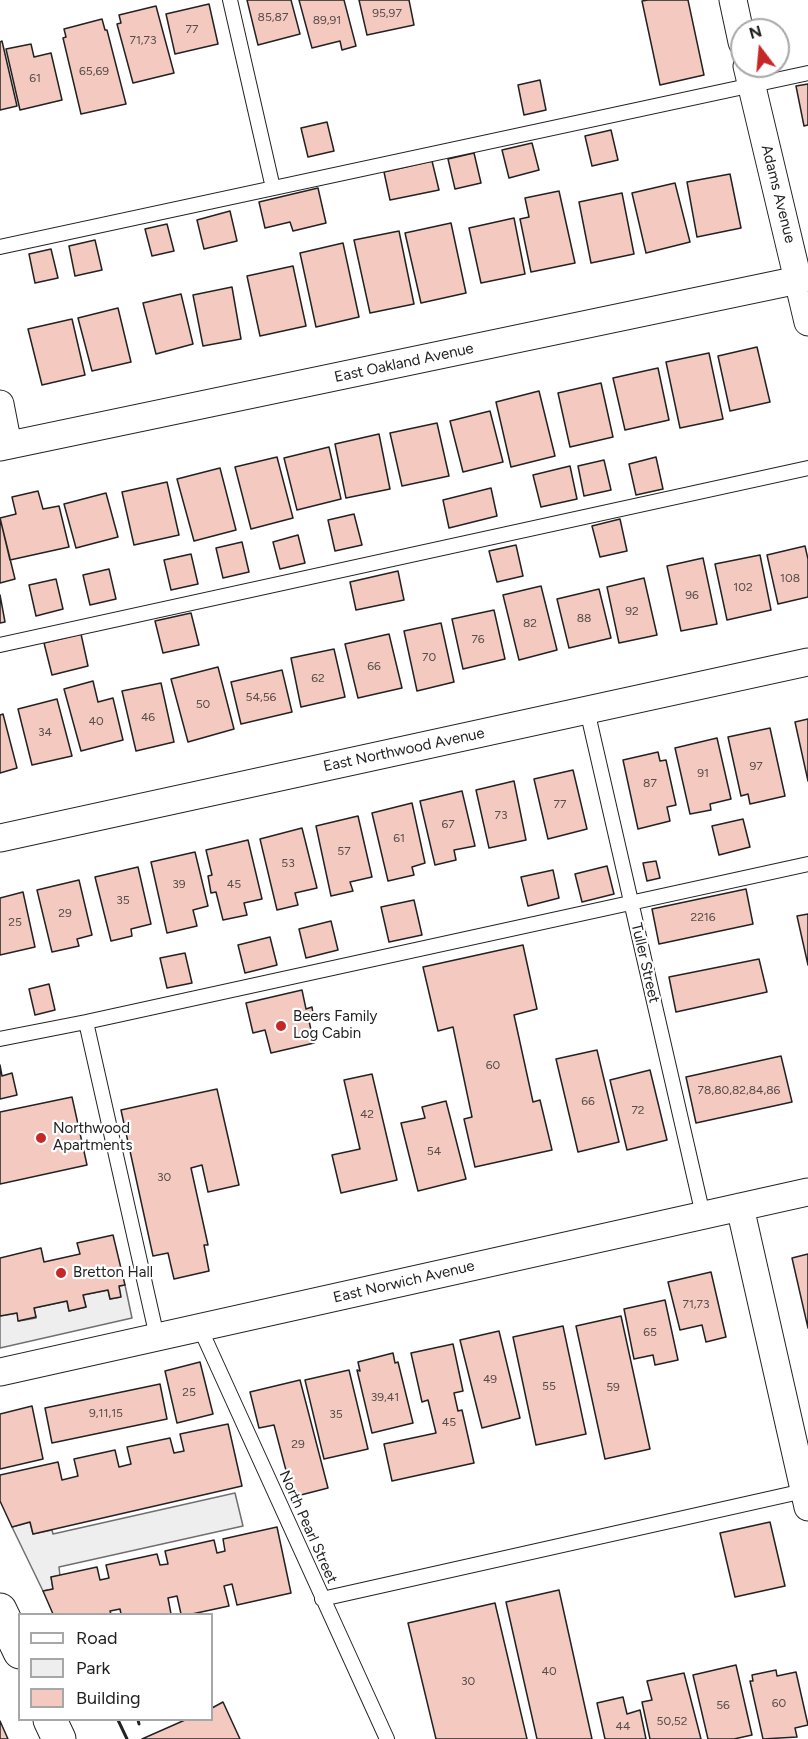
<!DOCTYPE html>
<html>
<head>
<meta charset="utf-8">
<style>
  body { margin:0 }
  #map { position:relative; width:808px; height:1739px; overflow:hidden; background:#fff; font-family:Figtree,sans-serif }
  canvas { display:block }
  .legend { position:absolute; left:18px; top:1613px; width:195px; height:108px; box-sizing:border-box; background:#fff; border:2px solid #a7a7a7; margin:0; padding:8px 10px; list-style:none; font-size:18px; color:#222 }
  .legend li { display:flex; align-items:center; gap:12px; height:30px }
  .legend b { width:30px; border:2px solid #a7a7a7 }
  .north { position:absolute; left:730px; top:18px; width:60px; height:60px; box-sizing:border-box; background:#fff; border:2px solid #a7a7a7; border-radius:50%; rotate:344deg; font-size:16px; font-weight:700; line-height:24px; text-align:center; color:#222 }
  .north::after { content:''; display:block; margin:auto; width:21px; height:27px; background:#c62828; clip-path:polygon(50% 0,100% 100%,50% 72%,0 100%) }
</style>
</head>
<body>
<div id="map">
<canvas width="808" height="1739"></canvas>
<ul class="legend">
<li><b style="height:8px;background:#fff"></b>Road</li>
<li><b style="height:16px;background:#eee"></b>Park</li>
<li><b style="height:16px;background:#f3c9c0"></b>Building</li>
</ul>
<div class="north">N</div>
</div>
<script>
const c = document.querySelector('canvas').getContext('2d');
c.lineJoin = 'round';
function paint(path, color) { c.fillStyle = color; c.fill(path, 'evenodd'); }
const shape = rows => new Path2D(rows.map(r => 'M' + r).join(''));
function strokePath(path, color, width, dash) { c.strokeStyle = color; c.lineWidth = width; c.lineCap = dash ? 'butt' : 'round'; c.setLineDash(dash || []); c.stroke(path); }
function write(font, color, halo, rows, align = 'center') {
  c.font = font + ' Figtree,sans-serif'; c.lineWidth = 4.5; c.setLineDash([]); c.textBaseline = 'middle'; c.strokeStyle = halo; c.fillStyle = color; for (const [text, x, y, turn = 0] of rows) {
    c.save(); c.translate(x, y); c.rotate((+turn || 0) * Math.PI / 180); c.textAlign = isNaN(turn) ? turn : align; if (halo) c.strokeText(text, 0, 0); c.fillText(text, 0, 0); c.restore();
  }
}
const green = shape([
  [125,1285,132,1318,0,1348,0,1316,17,1313,19,1321,36,1318,34,1308,67,1301,69,1311,86,1307,83,1295,108,1290,110,1299,120,1297,119,1286,125,1285],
  [235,1493,243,1526,59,1567,60,1576,51,1577,53,1589,43,1591,12,1527,30,1522,33,1534,52,1530,53,1534,235,1493]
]);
paint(green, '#eee');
strokePath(green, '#6f6f6f', 1.5);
const building = shape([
  [247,0,291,0,300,34,258,45,247,0],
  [299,0,344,0,356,46,342,50,340,41,312,48,299,0],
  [359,0,409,0,414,25,367,35,359,0],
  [648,0,688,0,704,75,660,85,642,1,648,0],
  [209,4,218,44,175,54,166,14,209,4],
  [156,6,174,73,133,83,117,24,121,23,119,15,156,6],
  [102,19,105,30,107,30,126,104,81,114,63,38,66,37,64,29,102,19],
  [2,41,17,106,0,110,0,42,2,41],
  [31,44,34,57,51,53,62,100,20,110,6,49,31,44],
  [540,80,546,110,524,115,518,85,540,80],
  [808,84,808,125,804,126,796,86,808,84],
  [327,122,334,151,308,157,301,128,327,122],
  [611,130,618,160,592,166,585,136,611,130],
  [532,143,539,170,509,178,502,150,532,143],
  [474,153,481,183,455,189,448,159,474,153],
  [432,161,439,190,390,200,384,172,432,161],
  [730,174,741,228,697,237,687,182,730,174],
  [675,183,690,242,646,253,632,193,675,183],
  [318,188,326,223,293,231,290,222,265,228,259,202,318,188],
  [559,191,575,263,531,272,520,219,529,217,525,198,559,191],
  [622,193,634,254,591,263,579,202,622,193],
  [230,211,237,241,204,249,197,220,230,211],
  [514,218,525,274,481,283,469,228,514,218],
  [451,223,466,293,421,303,405,233,451,223],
  [167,224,174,251,152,256,145,229,167,224],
  [399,231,414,304,370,313,354,240,399,231],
  [95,240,102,270,75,276,69,246,95,240],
  [343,243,359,317,316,327,300,253,343,243],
  [51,249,58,278,35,283,29,254,51,249],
  [293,266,306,326,260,336,247,276,293,266],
  [232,287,241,339,203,346,193,295,232,287],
  [181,294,193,344,156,354,143,303,181,294],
  [118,308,131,362,92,371,78,318,118,308],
  [72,319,85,375,42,385,28,329,72,319],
  [757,347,770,402,730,411,718,356,757,347],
  [709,353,723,419,680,428,666,362,709,353],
  [658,368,669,420,625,430,613,378,658,368],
  [601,383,613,437,570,447,558,393,601,383],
  [539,391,555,456,511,467,496,402,539,391],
  [490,411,503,462,463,472,450,421,490,411],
  [437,423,449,476,402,486,390,433,437,423],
  [379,434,390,489,346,498,335,444,379,434],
  [329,447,341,499,297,510,284,458,329,447],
  [277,457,293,518,251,529,235,467,277,457],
  [656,457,663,489,636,495,629,464,656,457],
  [604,460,611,490,584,496,578,466,604,460],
  [570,466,577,499,541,507,533,475,570,466],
  [220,468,236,530,194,541,177,479,220,468],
  [167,482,179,535,134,545,122,492,167,482],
  [491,488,497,516,449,528,443,500,491,488],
  [38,491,43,509,59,506,69,547,10,560,0,518,16,514,12,497,38,491],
  [106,493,118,537,76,548,64,504,106,493],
  [354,514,362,545,335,551,328,520,354,514],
  [0,518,15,579,0,583,0,518],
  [620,519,627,551,600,557,592,526,620,519],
  [298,535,305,563,280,569,273,542,298,535],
  [242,542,249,572,223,578,216,548,242,542],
  [516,545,523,576,497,582,489,551,516,545],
  [805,546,808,559,808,597,778,604,767,555,805,546],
  [191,554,198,584,171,590,164,560,191,554],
  [760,555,771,610,727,620,715,564,760,555],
  [703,558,717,624,681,631,667,566,703,558],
  [109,569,116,599,90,605,83,575,109,569],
  [398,571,404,600,356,610,350,582,398,571],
  [644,578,657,635,619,643,607,587,644,578],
  [56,579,63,609,36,616,29,585,56,579],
  [541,586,557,650,519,660,503,595,541,586],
  [599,589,611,638,569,648,557,599,599,589],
  [0,595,5,622,0,623,0,595],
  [494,610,505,659,463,669,452,619,494,610],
  [191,613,199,645,163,653,155,621,191,613],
  [441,623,454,682,417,691,404,631,441,623],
  [81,634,88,666,52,675,44,643,81,634],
  [389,634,402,688,358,698,345,644,389,634],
  [334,649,345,697,301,707,291,658,334,649],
  [218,667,234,729,188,742,171,679,218,667],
  [282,670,292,712,241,724,231,682,282,670],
  [93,681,98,702,113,698,123,740,81,751,64,689,93,681],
  [161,683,174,742,136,751,122,691,161,683],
  [57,699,72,756,32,765,18,709,57,699],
  [3,714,17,768,0,773,0,715,3,714],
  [808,719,808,781,795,722,808,719],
  [770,728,785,796,750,804,748,794,741,796,728,737,770,728],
  [717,738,731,799,710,804,711,810,690,814,675,748,717,738],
  [658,752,660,761,666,760,676,805,667,807,670,821,638,829,623,760,658,752],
  [573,770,587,829,548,839,534,779,573,770],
  [514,781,526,840,489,848,476,790,514,781],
  [462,791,475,846,454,850,456,860,435,865,420,801,462,791],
  [412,803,425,863,412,867,414,875,388,881,372,813,412,803],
  [358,816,372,877,350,882,353,891,331,896,316,826,358,816],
  [743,819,750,847,719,855,712,826,743,819],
  [302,828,317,888,295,893,298,905,277,910,260,839,302,828],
  [248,840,262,899,244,903,247,915,223,920,216,892,211,893,208,876,212,875,206,850,248,840],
  [195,852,208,906,193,910,197,926,167,933,151,862,195,852],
  [656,861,660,878,647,881,643,863,656,861],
  [607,866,614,894,582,902,575,874,607,866],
  [138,867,151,924,131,929,132,936,111,941,95,877,138,867],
  [553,870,559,898,528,906,521,877,553,870],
  [79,880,92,935,77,939,79,946,52,952,37,890,79,880],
  [746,889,753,924,659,944,652,909,746,889],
  [23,892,35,947,0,955,0,898,23,892],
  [414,900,422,935,389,942,381,907,414,900],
  [808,914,808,965,797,916,808,914],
  [331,921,338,950,306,958,299,929,331,921],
  [270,937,277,965,245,973,238,945,270,937],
  [523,945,537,1009,514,1015,533,1102,540,1100,552,1150,475,1167,464,1119,472,1117,453,1027,438,1031,423,967,523,945],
  [185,953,192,983,167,988,160,958,185,953],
  [759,959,767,992,676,1012,669,977,759,959],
  [49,984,55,1010,35,1015,29,989,49,984],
  [302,990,306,1009,312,1007,314,1019,309,1021,314,1043,271,1053,265,1030,253,1033,246,1003,302,990],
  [597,1050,619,1142,578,1152,556,1059,597,1050],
  [781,1056,792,1102,696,1123,686,1077,781,1056],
  [0,1065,2,1076,12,1073,17,1095,0,1099,0,1065],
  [650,1070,667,1140,627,1150,610,1080,650,1070],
  [372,1074,397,1180,341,1193,332,1155,360,1149,344,1080,372,1074],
  [217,1089,239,1185,208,1192,202,1165,191,1168,208,1245,204,1245,209,1271,174,1279,168,1253,153,1256,121,1110,217,1089],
  [72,1097,87,1165,0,1184,0,1112,72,1097],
  [446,1101,466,1179,418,1191,401,1123,425,1118,422,1107,446,1101],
  [113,1235,125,1285,119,1286,121,1297,110,1299,108,1290,83,1295,86,1307,69,1311,67,1301,34,1308,36,1317,18,1321,17,1313,0,1316,0,1258,41,1248,44,1262,80,1254,77,1243,113,1235],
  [808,1254,808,1328,792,1258,808,1254],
  [711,1272,726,1337,706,1342,702,1325,680,1330,668,1282,711,1272],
  [665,1300,678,1360,655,1365,653,1355,634,1359,624,1309,665,1300],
  [621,1316,650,1449,605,1459,576,1326,621,1316],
  [563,1326,586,1434,536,1445,513,1337,563,1326],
  [499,1331,520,1418,482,1428,460,1340,499,1331],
  [453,1344,463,1391,454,1393,458,1411,462,1410,474,1463,392,1481,384,1444,436,1433,428,1400,422,1402,411,1353,453,1344],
  [393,1353,395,1363,398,1362,413,1423,372,1433,357,1370,360,1371,358,1362,393,1353],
  [200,1362,213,1414,177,1423,165,1371,200,1362],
  [349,1370,368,1449,324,1459,305,1380,349,1370],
  [300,1380,328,1488,293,1497,274,1425,259,1428,250,1392,300,1380],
  [160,1384,167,1419,52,1443,45,1408,160,1384],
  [32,1406,43,1459,0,1469,0,1414,32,1406],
  [228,1424,242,1486,33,1534,30,1522,12,1527,0,1501,0,1475,58,1462,62,1480,78,1476,74,1459,115,1450,119,1467,131,1464,127,1447,170,1438,174,1453,184,1451,180,1434,228,1424],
  [770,1522,785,1586,735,1597,720,1533,770,1522],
  [277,1527,291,1593,237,1605,232,1584,224,1586,229,1606,192,1614,181,1614,177,1596,168,1598,171,1614,121,1614,120,1609,110,1611,111,1614,53,1614,43,1591,53,1589,51,1577,97,1567,100,1580,109,1578,106,1565,157,1554,160,1565,168,1564,165,1551,214,1540,217,1553,225,1551,223,1539,277,1527],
  [559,1590,592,1739,537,1739,506,1602,559,1590],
  [495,1603,527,1739,436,1739,408,1623,495,1603],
  [736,1665,752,1735,734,1739,708,1739,693,1675,736,1665],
  [776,1670,777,1676,796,1672,808,1725,795,1728,797,1737,763,1739,750,1681,753,1681,752,1675,776,1670],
  [684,1673,701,1739,650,1739,642,1702,652,1700,647,1681,684,1673],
  [623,1697,627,1714,640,1710,646,1739,605,1739,597,1703,623,1697],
  [223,1702,240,1739,142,1739,185,1720,212,1720,212,1708,223,1702],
  [0,1721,8,1739,0,1739,0,1721]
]);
paint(building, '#f3c9c0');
strokePath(building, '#222', 1.5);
const service = shape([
  [230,0,273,188],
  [0,247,808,73],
  [0,645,808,468],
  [587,710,703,1215],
  [86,1022,808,864],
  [0,1039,86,1022,157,1337],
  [200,1328,387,1739],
  [322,1599,808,1490]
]);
const minor = shape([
  [733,0,742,42],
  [747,66,808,322],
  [0,404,8,445],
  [0,447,808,278],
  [0,838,808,662],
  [740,1207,808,1507],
  [0,1372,808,1192]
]);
const primary = shape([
  [0,1610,20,1652],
  [50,1720,59,1739]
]);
strokePath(service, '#222', 16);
strokePath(minor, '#222', 29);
strokePath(primary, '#222', 35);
strokePath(service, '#fff', 14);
strokePath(minor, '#fff', 27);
strokePath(primary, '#fff', 33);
strokePath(shape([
  [118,1720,127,1739],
  [138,1720,139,1724]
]), '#222', 3);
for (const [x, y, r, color] of [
  [281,1026,6,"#c62828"],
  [41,1138,6,"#c62828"],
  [61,1273,6,"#c62828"]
]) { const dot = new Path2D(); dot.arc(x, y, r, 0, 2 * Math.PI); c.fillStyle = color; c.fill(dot); strokePath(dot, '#fff', 2); }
write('12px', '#564c4a', null, [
  ["95,97",387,13],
  ["85,87",273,17],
  ["89,91",327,20],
  ["77",192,29],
  ["71,73",143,40],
  ["65,69",94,71],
  ["61",35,78],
  ["108",790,578],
  ["102",743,587],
  ["96",692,595],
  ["92",632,611],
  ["88",584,618],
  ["82",530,623],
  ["76",478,639],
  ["70",429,657],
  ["66",374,666],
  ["62",318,678],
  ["54,56",261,697],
  ["50",203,704],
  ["46",148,717],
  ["40",96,721],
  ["34",45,732],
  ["97",756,766],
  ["91",703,773],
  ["87",650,783],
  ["77",560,804],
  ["73",501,815],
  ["67",448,824],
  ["61",399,838],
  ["57",344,851],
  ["53",288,863],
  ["39",179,884],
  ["45",234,884],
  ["35",123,900],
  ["29",65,913],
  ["2216",703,917],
  ["25",15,922],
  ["60",493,1065],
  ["78,80,82,84,86",739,1090],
  ["66",588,1101],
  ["72",638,1110],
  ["42",367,1114],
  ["54",434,1151],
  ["30",164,1177],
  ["71,73",696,1304],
  ["65",650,1332],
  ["49",490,1379],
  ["55",549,1386],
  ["59",613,1387],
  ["25",189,1392],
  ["39,41",385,1397],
  ["9,11,15",106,1413],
  ["35",336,1414],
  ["45",449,1422],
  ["29",298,1444],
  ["40",549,1671],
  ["30",468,1681],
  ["60",779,1703],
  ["56",723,1705],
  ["50,52",672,1721],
  ["44",623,1726]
]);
write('15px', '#222', '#fff', [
  ["Adams Avenue",778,194,76],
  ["East Oakland Avenue",404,363,-12],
  ["East Northwood Avenue",404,750,-12],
  ["Tuller Street",645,963,77],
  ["East Norwich Avenue",404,1282,-13],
  ["North Pearl Street",308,1527,66]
]);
write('15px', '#222', '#fff', [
  ["Beers Family",293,1017],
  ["Log Cabin",293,1034],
  ["Northwood",53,1129],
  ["Apartments",53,1146],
  ["Bretton Hall",73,1273]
], 'left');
</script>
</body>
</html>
